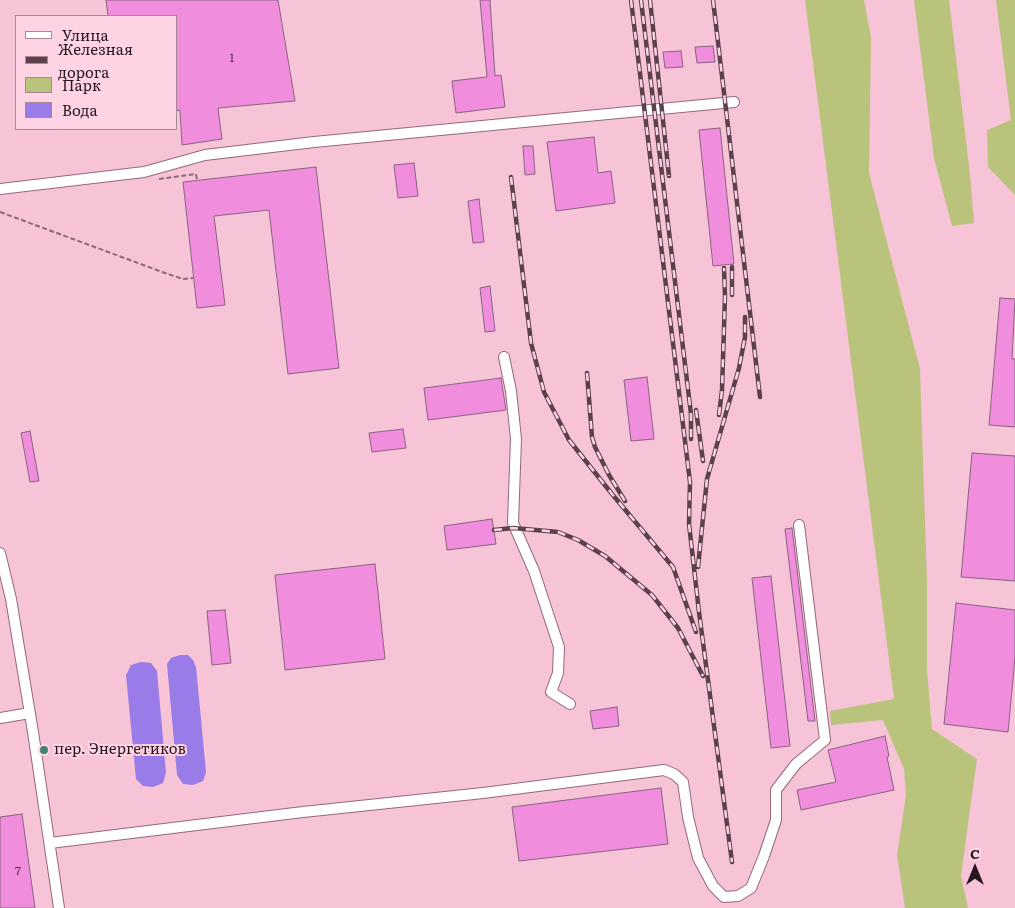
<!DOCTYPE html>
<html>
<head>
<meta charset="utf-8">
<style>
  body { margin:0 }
  #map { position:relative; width:1015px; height:908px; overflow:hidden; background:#f7c4d7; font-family:Literata,serif }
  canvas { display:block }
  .legend { position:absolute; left:15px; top:15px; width:162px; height:115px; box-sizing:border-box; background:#fed4e4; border:1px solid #a88895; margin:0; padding:6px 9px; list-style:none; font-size:15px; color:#28161e }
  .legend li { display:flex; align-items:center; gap:10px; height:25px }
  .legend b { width:25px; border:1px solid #a88895 }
  .north { position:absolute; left:950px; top:843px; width:50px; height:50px; -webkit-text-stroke:4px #fed4e4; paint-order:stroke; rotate:0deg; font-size:14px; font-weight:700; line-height:20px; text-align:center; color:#28161e }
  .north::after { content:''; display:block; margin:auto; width:18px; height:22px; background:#28161e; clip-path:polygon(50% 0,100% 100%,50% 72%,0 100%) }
</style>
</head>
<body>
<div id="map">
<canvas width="1015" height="908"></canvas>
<ul class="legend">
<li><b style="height:6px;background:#fff"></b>Улица</li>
<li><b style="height:6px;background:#5b414b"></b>Железная дорога</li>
<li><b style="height:14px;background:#bac37c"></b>Парк</li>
<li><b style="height:14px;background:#997ce7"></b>Вода</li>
</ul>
<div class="north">С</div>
</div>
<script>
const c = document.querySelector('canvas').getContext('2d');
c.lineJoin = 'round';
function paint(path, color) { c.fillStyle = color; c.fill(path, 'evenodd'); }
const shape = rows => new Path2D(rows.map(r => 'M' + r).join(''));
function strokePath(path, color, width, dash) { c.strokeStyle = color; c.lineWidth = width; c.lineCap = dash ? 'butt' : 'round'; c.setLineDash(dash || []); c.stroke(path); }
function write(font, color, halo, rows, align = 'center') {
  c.font = font + ' Literata,serif'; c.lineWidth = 4; c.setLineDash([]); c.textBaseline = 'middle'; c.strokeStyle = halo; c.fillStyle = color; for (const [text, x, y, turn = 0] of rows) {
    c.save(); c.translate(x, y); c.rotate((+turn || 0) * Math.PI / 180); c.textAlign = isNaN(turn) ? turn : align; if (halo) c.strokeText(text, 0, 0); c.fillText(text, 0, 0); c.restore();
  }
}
paint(shape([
  [805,0,864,0,871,37,869,173,920,369,927,582,927,670,932,729,977,759,961,876,968,908,905,908,897,855,906,795,904,769,883,720,831,725,830,711,894,699],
  [914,0,949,0,970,174,974,223,952,226,934,158],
  [996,0,1015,0,1015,195,988,167,987,130,1011,120]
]), '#bac37c');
paint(shape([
  [180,655,188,655,193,660,196,667,206,772,203,781,193,785,183,784,177,775,167,664,171,658],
  [141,662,151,663,157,671,166,773,163,783,153,787,143,786,136,779,126,675,131,665]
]), '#997ce7');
const building = shape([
  [106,0,278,0,295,101,218,108,222,139,182,145,180,110,176,111,176,16,108,16,106,0],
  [480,0,490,0,495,76,501,75,505,107,456,113,452,81,487,77,480,0],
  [713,46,715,62,697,63,695,47,713,46],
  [681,51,683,67,665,68,663,52,681,51],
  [720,128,734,264,713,266,699,130,720,128],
  [594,137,598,173,611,171,615,203,556,211,547,142,594,137],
  [523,146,533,146,535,174,525,175,523,146],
  [414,163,418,196,398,198,394,165,414,163],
  [316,167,339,368,288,374,269,210,214,216,225,305,197,308,183,182,316,167],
  [479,199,484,242,473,243,468,201,479,199],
  [490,286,495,331,485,332,480,288,490,286],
  [1000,298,1015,299,1012,359,1015,359,1015,427,989,425,1000,298],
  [647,377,654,439,631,441,624,380,647,377],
  [501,378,506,410,428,420,424,388,501,378],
  [403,429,406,448,372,452,369,433,403,429],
  [30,431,39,481,30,482,21,433,30,431],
  [972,453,1015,456,1015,581,961,577,972,453],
  [492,519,496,544,447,550,444,526,492,519],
  [792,528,815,721,808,721,785,529,792,528],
  [375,564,385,659,285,670,275,575,375,564],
  [771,576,790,746,771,748,752,578,771,576],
  [956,603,1015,610,1015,658,1008,732,944,724,956,603],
  [225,610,231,663,212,665,207,611,225,610],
  [617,707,619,726,593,729,590,711,617,707],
  [885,736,889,756,887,757,894,790,801,810,797,790,836,782,828,750,885,736],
  [661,788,668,844,519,861,512,807,661,788],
  [22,814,35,908,0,908,0,817,22,814]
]);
paint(building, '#f08ddd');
strokePath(building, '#886380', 1);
const minor = shape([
  [0,189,144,172,205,155,314,142,734,102],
  [504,357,511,391,516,439,513,523,534,571,559,647,558,673,551,692,570,704],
  [0,553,11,599,33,732,59,908],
  [0,718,30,713],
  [50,843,303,812,483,793,664,770,674,774,683,782,688,817,698,858,713,886,724,897,738,896,751,888,764,856,776,820,776,790,796,764,825,740,799,525]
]);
strokePath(minor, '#95687a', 12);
strokePath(shape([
  [159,179,196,174,197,180],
  [0,212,165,273,183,279,193,278]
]), '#8c6a78', 2, [5, 2.5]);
strokePath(minor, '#fff', 10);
const rail = shape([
  [631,0,690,482,689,524,699,612,732,862],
  [641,0,691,414,691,439],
  [650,0,669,176],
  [713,0,760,397],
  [511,177,531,343,544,392,569,440,612,494,673,567,696,632],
  [732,295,732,267],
  [587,373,592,437,595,447,609,475,625,501],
  [696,410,703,461],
  [719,415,722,390,725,296,724,268],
  [494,530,513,528,558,532,578,540,605,556,652,595,678,628,703,676],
  [698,567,707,479,739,368,745,337,745,317]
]);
strokePath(rail, '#5b414b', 4.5);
strokePath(rail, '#fed4e4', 2.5, [8]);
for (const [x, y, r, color] of [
  [44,750,5,"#418170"]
]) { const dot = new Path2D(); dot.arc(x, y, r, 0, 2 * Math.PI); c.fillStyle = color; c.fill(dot); strokePath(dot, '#fed4e4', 2); }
write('12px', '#5a344e', null, [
  ["1",232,58],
  ["7",18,871]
]);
write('15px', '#28161e', '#fed4e4', [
  ["пер. Энергетиков",54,750]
], 'left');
</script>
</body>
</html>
